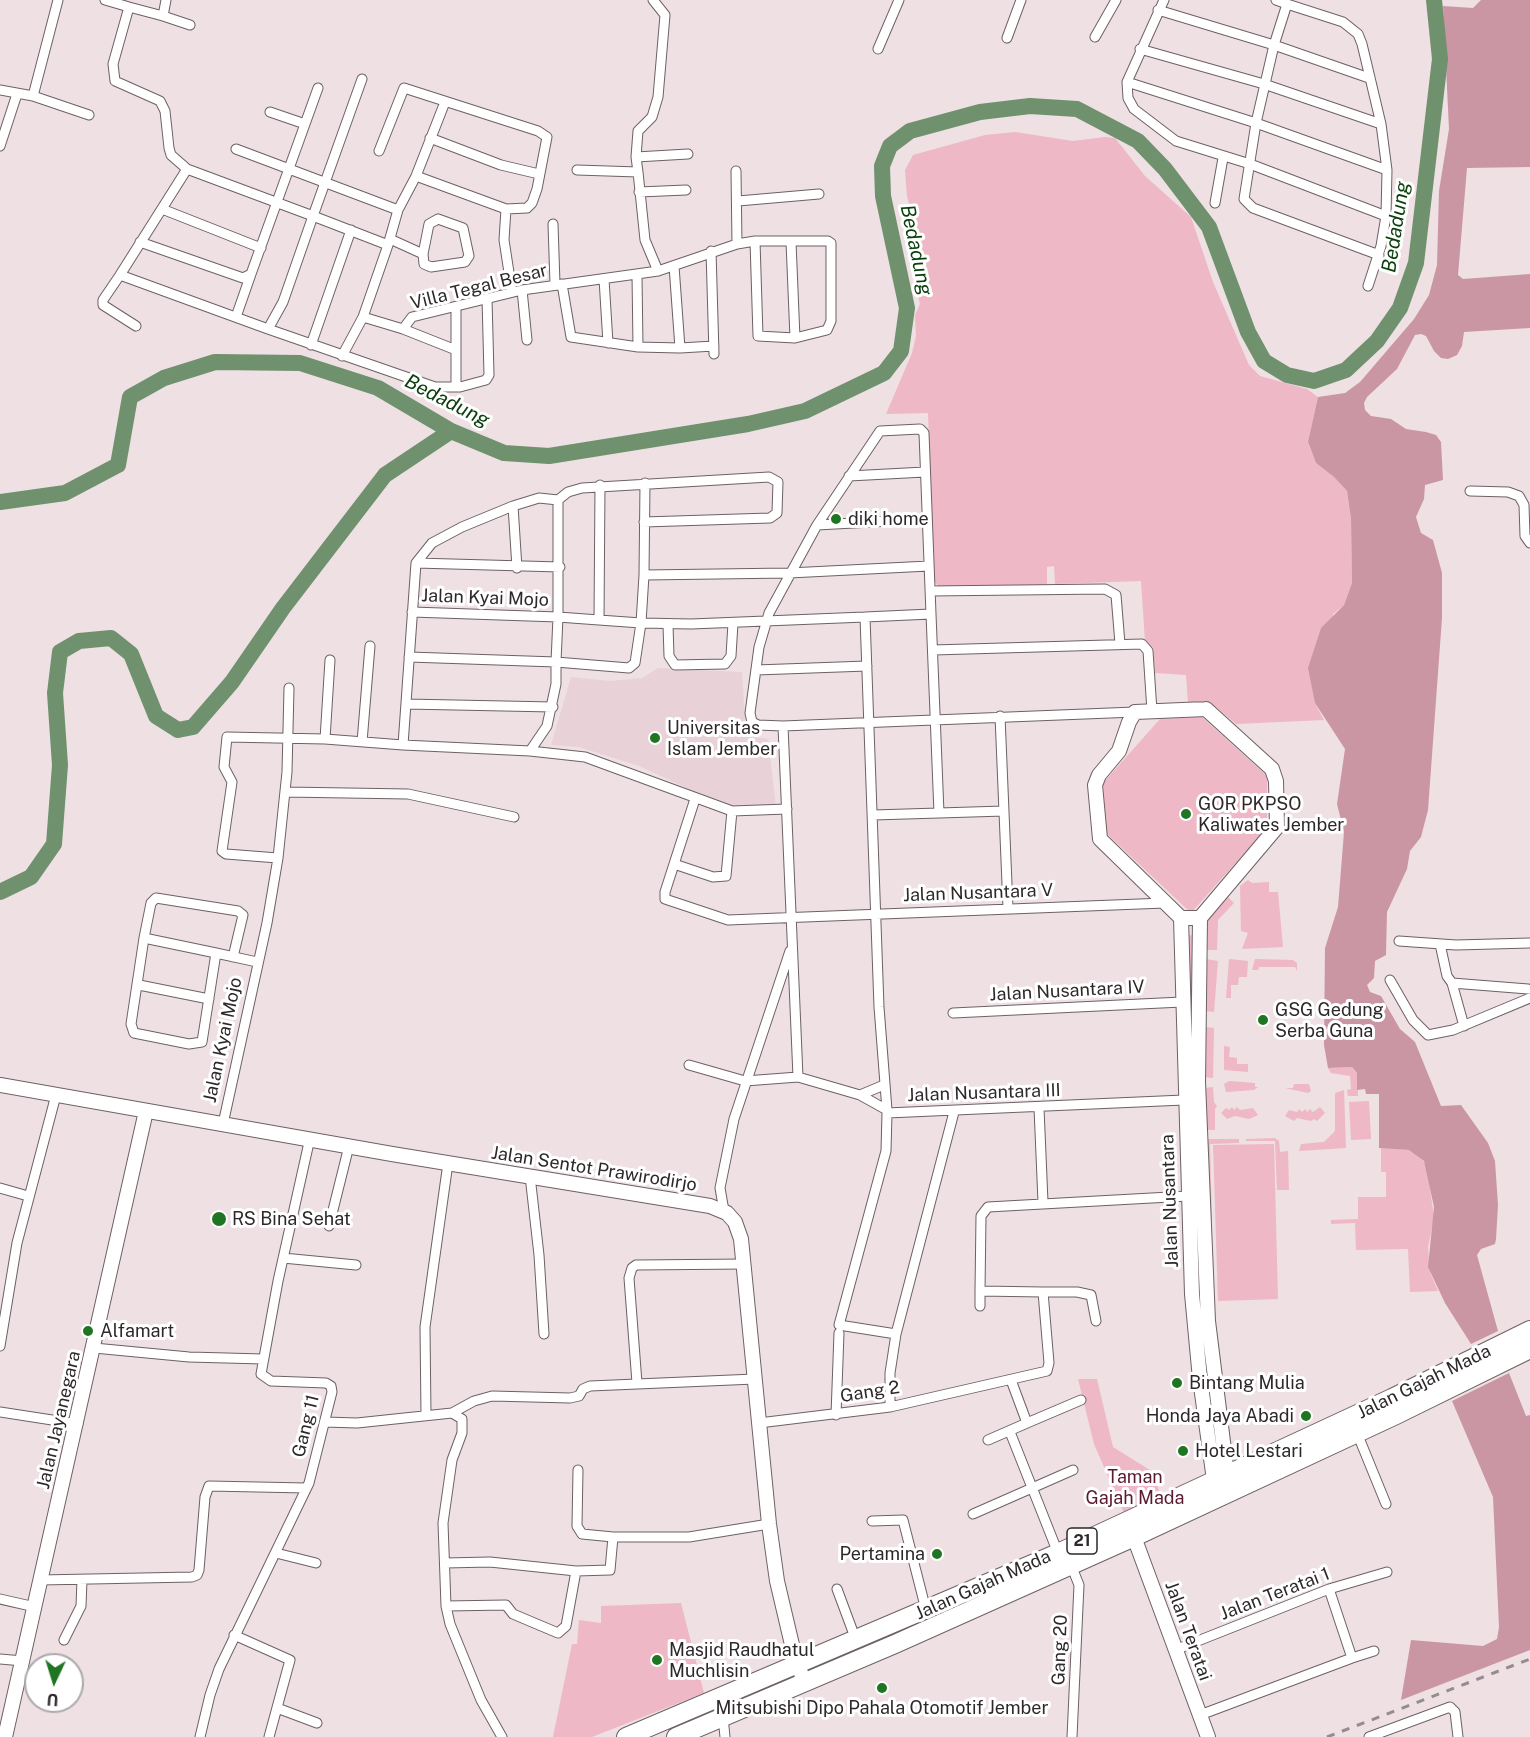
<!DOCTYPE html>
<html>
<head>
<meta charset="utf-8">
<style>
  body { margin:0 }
  #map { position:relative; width:1530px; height:1737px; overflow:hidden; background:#eee0e3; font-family:"Public Sans",sans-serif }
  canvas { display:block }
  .north { position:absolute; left:24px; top:1653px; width:60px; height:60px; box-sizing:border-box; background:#fff; border:2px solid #aba9aa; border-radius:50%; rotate:184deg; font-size:16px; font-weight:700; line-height:24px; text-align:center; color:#2d282a }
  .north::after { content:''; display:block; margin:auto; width:21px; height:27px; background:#1f7521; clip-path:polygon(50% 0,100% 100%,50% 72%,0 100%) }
</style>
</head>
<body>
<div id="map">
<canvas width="1530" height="1737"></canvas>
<div class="north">U</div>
</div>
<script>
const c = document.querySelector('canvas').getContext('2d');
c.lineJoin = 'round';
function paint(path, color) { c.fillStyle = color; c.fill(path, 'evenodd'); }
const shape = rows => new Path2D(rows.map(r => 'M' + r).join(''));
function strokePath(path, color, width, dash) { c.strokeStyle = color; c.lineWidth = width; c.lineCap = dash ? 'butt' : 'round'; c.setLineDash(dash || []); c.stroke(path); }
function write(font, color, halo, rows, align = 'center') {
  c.font = font + ' "Public Sans",sans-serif'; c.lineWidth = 6; c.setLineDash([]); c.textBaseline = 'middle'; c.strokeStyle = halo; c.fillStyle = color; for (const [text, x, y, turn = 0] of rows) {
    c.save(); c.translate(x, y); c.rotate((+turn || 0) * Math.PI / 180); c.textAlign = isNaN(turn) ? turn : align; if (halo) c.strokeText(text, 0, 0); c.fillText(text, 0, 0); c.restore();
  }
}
paint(shape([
  [658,668,742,672,746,736,768,739,776,807,725,806,639,766,579,747,551,745,571,677,610,681,642,678]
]), '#e8d2d7');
paint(shape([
  [1015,132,1073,141,1105,137,1115,138,1145,176,1191,217,1213,282,1249,365,1260,376,1307,389,1318,397,1308,443,1316,463,1334,477,1347,491,1351,519,1352,583,1344,605,1333,614,1315,703,1324,720,1236,724,1216,707,1188,703,1186,675,1155,673,1153,648,1145,642,1141,581,1055,584,1054,566,1047,567,1047,585,940,588,934,581,928,413,886,414,912,353,916,336,915,315,920,304,912,269,919,243,907,196,905,170,913,155,985,135],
  [1202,717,1267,776,1267,828,1191,913,1105,832,1103,783,1160,719],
  [1248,880,1252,883,1269,882,1269,892,1278,892,1283,947,1242,949,1248,933,1241,931,1240,886],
  [1227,896,1234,903,1218,920,1217,950,1207,950,1208,919],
  [1190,935,1193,936,1193,1046,1191,1047,1188,936],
  [1206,959,1218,961,1214,1012,1205,1011],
  [1229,959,1248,961,1247,977,1239,977,1238,985,1231,985,1231,998,1226,998],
  [1255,959,1293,960,1297,963,1297,971,1295,967,1259,967,1258,970,1252,970],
  [1205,1027,1214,1028,1213,1078,1204,1077],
  [1224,1046,1230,1047,1229,1057,1237,1058,1237,1064,1248,1064,1248,1072,1224,1070],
  [1352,1067,1357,1073,1358,1096,1348,1096,1347,1090,1351,1089,1350,1076,1331,1073,1328,1068],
  [1229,1081,1255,1083,1255,1087,1258,1087,1254,1090,1226,1092,1224,1084],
  [1294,1084,1309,1084,1311,1091,1308,1093,1285,1088,1293,1088],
  [1213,1087,1214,1102,1217,1106,1215,1109,1215,1130,1206,1130,1204,1088],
  [1344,1090,1346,1148,1299,1151,1301,1144,1324,1142,1335,1131,1335,1093],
  [1369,1101,1371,1139,1351,1140,1349,1102],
  [1232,1107,1234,1110,1237,1107,1240,1110,1253,1108,1258,1115,1249,1119,1235,1116,1227,1119,1221,1113,1226,1108,1229,1110],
  [1320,1107,1325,1113,1317,1121,1314,1119,1311,1121,1297,1118,1294,1121,1285,1116,1289,1110,1297,1112,1299,1109,1302,1112,1305,1109,1307,1112,1310,1109,1313,1112],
  [1275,1138,1279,1141,1280,1152,1288,1151,1289,1190,1277,1190,1275,1141,1246,1141,1246,1139],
  [1209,1139,1239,1139,1239,1143,1210,1144,1212,1221,1209,1221,1207,1141],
  [1274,1144,1278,1299,1218,1301,1213,1145],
  [1381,1148,1410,1150,1419,1155,1427,1167,1434,1217,1428,1248,1430,1272,1438,1291,1410,1292,1408,1249,1356,1250,1355,1223,1331,1224,1331,1220,1358,1219,1358,1197,1386,1197,1386,1172,1381,1172],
  [1078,1379,1097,1379,1113,1447,1153,1472,1162,1500,1124,1513,1094,1444],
  [681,1603,704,1693,592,1737,553,1737,572,1644,577,1644,579,1620,601,1623,601,1606]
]), '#eeb8c6');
paint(shape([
  [1481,0,1530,0,1530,167,1467,168,1458,275,1463,279,1530,274,1530,328,1464,332,1462,346,1457,355,1448,359,1441,358,1434,351,1426,336,1421,334,1415,335,1397,369,1367,397,1364,403,1365,410,1371,416,1391,419,1406,429,1426,432,1436,435,1441,442,1443,480,1425,485,1424,499,1416,517,1421,533,1433,540,1442,573,1442,618,1428,810,1421,837,1410,851,1407,869,1387,912,1386,955,1375,961,1374,978,1367,985,1370,992,1381,996,1400,1029,1415,1042,1441,1106,1461,1105,1488,1143,1495,1161,1498,1205,1496,1239,1495,1244,1481,1249,1477,1255,1498,1331,1471,1344,1445,1303,1428,1267,1434,1207,1424,1161,1409,1150,1379,1148,1379,1094,1366,1094,1365,1089,1357,1090,1357,1073,1352,1067,1328,1068,1324,1045,1325,948,1338,907,1344,832,1337,804,1345,749,1315,703,1308,668,1321,628,1344,605,1352,583,1351,519,1347,491,1334,477,1316,463,1308,442,1318,397,1345,393,1360,382,1414,319,1429,295,1437,265,1439,191,1449,129,1443,6,1473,8],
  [1509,1373,1526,1416,1530,1415,1530,1650,1401,1700,1411,1640,1483,1646,1497,1639,1499,1627,1493,1497,1452,1401]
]), '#cb96a4');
strokePath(shape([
  [0,502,65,493,118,465,130,397,164,378,215,362,300,363,378,388,451,431,504,453,549,456,748,424,805,411,884,373,901,351,907,308,883,196,882,166,890,146,910,131,980,112,1030,106,1077,109,1138,141,1165,169,1209,227,1248,332,1264,361,1287,375,1314,381,1346,370,1377,341,1400,308,1416,263,1440,59,1434,0],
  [0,892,31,877,54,844,60,765,55,693,60,652,79,641,111,638,131,654,156,716,178,730,193,727,232,682,283,608,385,475,451,431]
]), '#6f916d', 16);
const street = shape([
  [105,0,129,7,113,64,115,81,160,101,165,111,169,148,171,155,187,169,120,275,268,329,283,302,313,216,388,245,363,317,403,329,412,317,522,290,658,271,737,244,755,241,828,241,831,243,831,321,827,330,795,338,758,336,755,241],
  [1164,0,1127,82,1128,98,1134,109,1176,141,1250,164,1386,216],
  [1287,4,1343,22,1358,34,1362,44,1381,124,1387,170,1386,216,1381,246,1368,286],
  [129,7,163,16,166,0],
  [1158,10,1274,45,1369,78],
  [163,16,190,25],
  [1095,37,1116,0],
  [1007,38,1021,0],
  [878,49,899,0],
  [1140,49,1264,84,1381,124],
  [1127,82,1256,123,1274,45,1287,4,1276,0],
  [0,90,33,96,89,115],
  [33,96,58,0],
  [270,112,305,124],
  [430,138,501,165,539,174],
  [0,146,17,94],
  [236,149,398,210],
  [379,151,404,88,538,131,547,137,537,189,532,203,527,208,506,209,416,176],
  [636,157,638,131,652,117,658,97,665,15,653,0],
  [187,169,313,216,362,79],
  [577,170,638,172,645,240,658,271],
  [736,171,737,244],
  [638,172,636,157,688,154],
  [639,192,686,190],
  [738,201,819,194],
  [1215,203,1223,158],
  [162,209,261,248],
  [506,209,504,240,512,292],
  [438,219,463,228,469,256,465,262,431,267,424,264,423,254,429,224,438,219],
  [553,224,555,284],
  [390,239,423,254],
  [140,242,243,278,251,274,318,88],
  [791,242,795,338],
  [388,245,398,210,416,176,445,102],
  [711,251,714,354],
  [1379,255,1253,208,1244,199,1256,123,1387,170],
  [120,275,103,300,103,305,136,326],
  [637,275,638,347],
  [604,279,608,343],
  [562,284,571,337,638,347,680,348,674,266],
  [522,290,527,340],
  [456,307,456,387],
  [236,317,251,274],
  [268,329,435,387,460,387,486,380,489,375,487,298],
  [403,329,456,350],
  [311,345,351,230],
  [680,348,714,346],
  [342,356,363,317],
  [849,476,925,472],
  [645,483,644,575,789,573,929,566],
  [600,485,599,620,641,623,644,575],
  [1470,491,1508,492,1519,496,1524,505,1525,536,1530,543],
  [558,500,558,617,599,620],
  [513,506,517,568],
  [817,525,927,519],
  [416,563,560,567],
  [930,591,1105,589,1116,595,1120,644],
  [412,612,558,617,556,662,629,668,635,663,641,623,691,624,865,617],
  [931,614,924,433,920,429,880,431,817,525,769,613,759,647,750,713,752,722,758,725,783,726,1135,712],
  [668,625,669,656,675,665,725,664,731,656,733,623],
  [933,650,1142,644,1148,651,1152,711],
  [756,670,867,666],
  [406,704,553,707],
  [1000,716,1008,908],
  [783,726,798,1077],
  [325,739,330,660],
  [362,742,370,646],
  [403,745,530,751,547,726,556,684,556,662,409,657],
  [530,751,585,757,732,811,787,809],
  [286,792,408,794,514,817],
  [695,799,665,892,665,899,728,920,1165,903],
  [873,815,939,813],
  [278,858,226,854,222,851,232,782,224,767,227,737,325,739,403,745,416,563,432,543,462,527,513,506,539,498,558,500,568,492,582,488,769,477,778,482,777,513,770,518,644,522],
  [674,864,713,877,726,876,732,811],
  [144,938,151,903,156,898,238,911,243,915,233,957],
  [1399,941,1456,945,1530,943],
  [1440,944,1447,976,1452,983,1528,989],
  [216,953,202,1042,189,1044,134,1033,131,1024,144,938,216,953,257,962],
  [1390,980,1413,1020,1428,1035,1453,1030,1530,998],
  [1452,983,1464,1026],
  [139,985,209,999],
  [953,1013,1182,1002],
  [689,1065,745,1081,798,1077,860,1095,887,1110,887,1113,1184,1100],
  [860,1095,884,1085],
  [1039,1108,1043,1202],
  [887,1110,879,1007,865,617,931,614,939,813,1004,811],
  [887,1113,886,1151,839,1325,896,1334],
  [223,1124,267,923,278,858,287,772,289,688],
  [530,1176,539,1255,544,1334],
  [0,1188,28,1196],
  [724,1211,720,1188,734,1119,790,951],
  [329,1226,349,1146],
  [283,1258,356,1265],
  [980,1291,981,1216,988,1207,1188,1196],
  [1043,1292,1077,1292,1091,1295,1096,1321],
  [0,1346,17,1243,56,1095],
  [94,1348,189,1357,263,1359],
  [637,1383,629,1278,632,1268,636,1265,745,1264],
  [890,1407,890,1373,896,1334,954,1112],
  [0,1412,78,1424],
  [452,1413,474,1401,492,1396,570,1398,579,1396,583,1389,590,1386,755,1379],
  [426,1415,425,1327,448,1163],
  [836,1415,839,1333],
  [325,1422,357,1423,452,1413,462,1419,462,1433,452,1460,443,1523,446,1606,450,1624,481,1700,502,1737],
  [759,1423,890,1407,1047,1371,1049,1363,1043,1292,980,1291,980,1306],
  [1027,1423,1081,1400],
  [1010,1432,1058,1553],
  [1357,1433,1386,1504],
  [988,1440,1027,1423,1011,1380],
  [578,1470,577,1526,582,1534,613,1537,689,1537,769,1524],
  [973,1514,1073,1470],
  [872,1521,903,1520,926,1610],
  [276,1553,316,1563],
  [445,1563,490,1562,576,1571,566,1626,558,1633,513,1614,506,1605,446,1606],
  [1071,1565,1079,1585,1072,1737],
  [576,1571,610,1570,613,1537],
  [40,1580,192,1577,197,1575,199,1570,205,1497,209,1486,306,1488],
  [837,1589,856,1640],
  [0,1599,35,1607],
  [234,1635,290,1660,269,1737],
  [64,1640,81,1606,82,1580],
  [1175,1650,1329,1589,1387,1572],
  [1352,1658,1374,1651],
  [0,1659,23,1661],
  [277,1708,317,1723],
  [1200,1715,1352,1658,1329,1589],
  [723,1717,725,1737],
  [200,1737,210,1695,219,1669,309,1483,332,1392,331,1386,326,1383,271,1381,261,1374,278,1281,310,1138],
  [1369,1737,1450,1707,1455,1712,1458,1737]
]);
const secondary = shape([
  [1206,709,1272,769,1276,781,1277,827,1200,918,1181,918,1100,839,1095,785,1099,775,1119,751,1129,722,1135,712,1206,709],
  [1181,918,1192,1294,1200,1379,1214,1480],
  [1200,918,1198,1082,1208,1321,1227,1474],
  [0,1085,392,1154,710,1206,727,1213,735,1222,741,1239,769,1524,777,1581,793,1649,804,1682],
  [1134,1537,1208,1737],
  [5,1737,146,1111]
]);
const highway = shape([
  [626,1737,1058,1553,1392,1398,1530,1330],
  [676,1737,895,1644,1134,1537,1396,1415,1530,1349]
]);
strokePath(street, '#6d6164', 11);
strokePath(secondary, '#6d6164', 16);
strokePath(highway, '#6d6164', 20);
strokePath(street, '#fff', 9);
strokePath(secondary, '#fff', 14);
strokePath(highway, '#fff', 18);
strokePath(shape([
  [1327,1737,1530,1659]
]), '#968c8f', 3, [8, 8]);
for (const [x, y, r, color] of [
  [836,519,6,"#1f7521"],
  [655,738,6,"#1f7521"],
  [1186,814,6,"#1f7521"],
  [1263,1020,6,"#1f7521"],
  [219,1219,8,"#1f7521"],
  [88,1331,6,"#1f7521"],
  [1177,1383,6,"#1f7521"],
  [1306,1416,6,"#1f7521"],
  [1183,1451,6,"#1f7521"],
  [937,1554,6,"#1f7521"],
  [657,1660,6,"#1f7521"],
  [882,1688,6,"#1f7521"]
]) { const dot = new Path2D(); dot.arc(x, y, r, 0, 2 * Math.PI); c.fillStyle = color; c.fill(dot); strokePath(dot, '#fff', 2); }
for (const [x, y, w] of [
  [1082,1541,30]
]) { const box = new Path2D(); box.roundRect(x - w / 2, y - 13, w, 26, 4.5); c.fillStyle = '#fff'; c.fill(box); strokePath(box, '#2d282a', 1.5); }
write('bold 16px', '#2d282a', null, [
  ["21",1082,1541]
]);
write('18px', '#2d282a', '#fff', [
  ["Villa Tegal Besar",479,287,-14],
  ["Jalan Kyai Mojo",485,598,2],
  ["Jalan Nusantara V",978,893,-2],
  ["Jalan Nusantara IV",1067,991,-3],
  ["Jalan Kyai Mojo",223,1040,-78],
  ["Jalan Nusantara III",984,1093,-2],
  ["Jalan Sentot Prawirodirjo",594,1169,9],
  ["Jalan Nusantara",1170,1201,-92],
  ["Jalan Gajah Mada",1424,1382,-26],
  ["Gang 2",870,1392,-9],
  ["Jalan Jayanegara",59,1420,-77],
  ["Gang 11",306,1426,-76],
  ["Jalan Gajah Mada",983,1585,-24],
  ["Jalan Teratai 1",1275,1594,-21],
  ["Jalan Teratai",1188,1631,70],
  ["Gang 20",1060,1650,-88]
]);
write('18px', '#2d282a', '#fff', [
  ["diki home",848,519],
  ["Universitas",667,728],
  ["Islam Jember",667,749],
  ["GOR PKPSO",1198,804],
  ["Kaliwates Jember",1198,825],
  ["GSG Gedung",1275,1010],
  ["Serba Guna",1275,1031],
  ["RS Bina Sehat",232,1219],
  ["Alfamart",100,1331],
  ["Bintang Mulia",1189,1383],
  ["Honda Jaya Abadi",1294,1416,"right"],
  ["Hotel Lestari",1195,1451],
  ["Pertamina",925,1554,"right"],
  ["Masjid Raudhatul",669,1650],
  ["Muchlisin",669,1671],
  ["Mitsubishi Dipo Pahala Otomotif Jember",882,1708,"center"]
], 'left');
write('18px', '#5a1a31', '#fff', [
  ["Taman",1135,1477],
  ["Gajah Mada",1135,1498]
]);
write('italic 20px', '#0b400d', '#fff', [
  ["Bedadung",1396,227,-81],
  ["Bedadung",916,250,78],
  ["Bedadung",447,401,27]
]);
</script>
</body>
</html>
